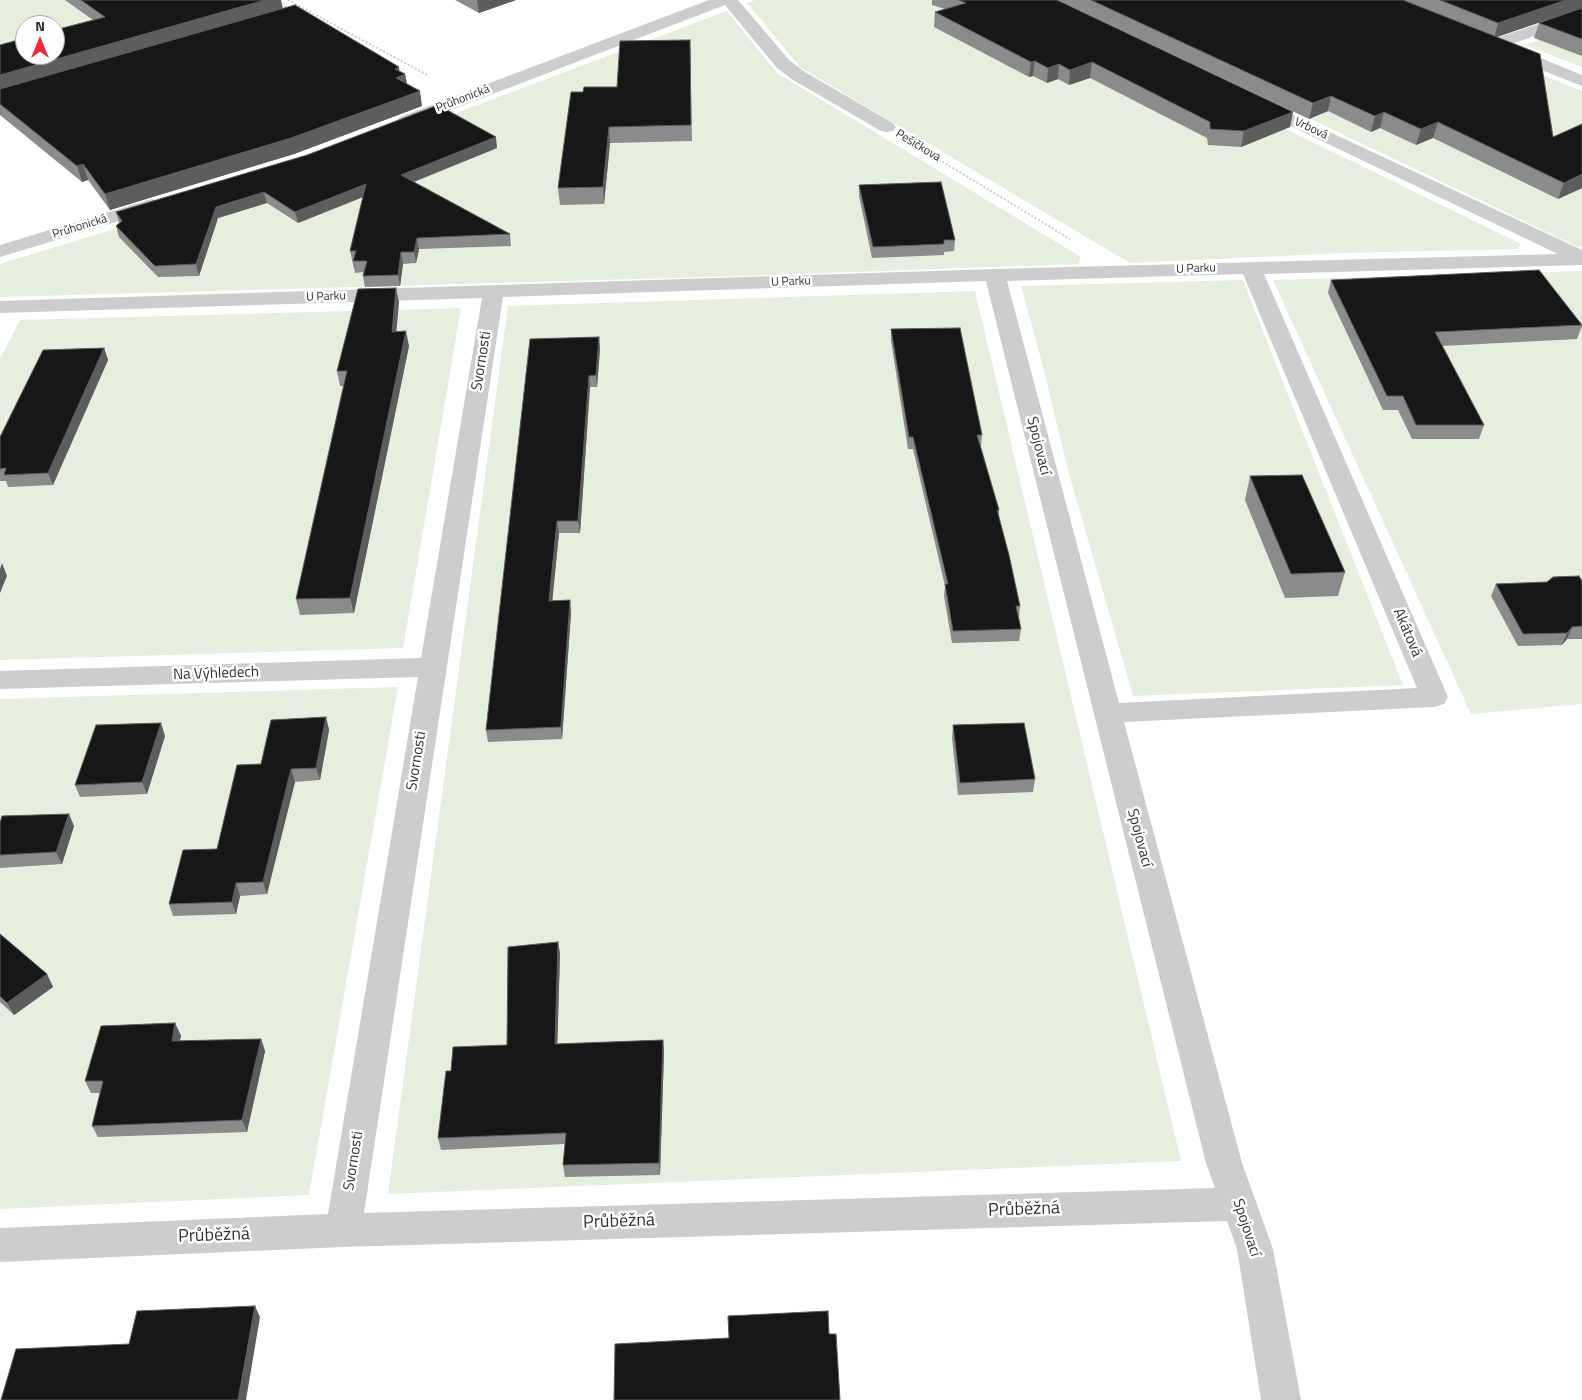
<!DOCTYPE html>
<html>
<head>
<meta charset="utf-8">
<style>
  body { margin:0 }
  #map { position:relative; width:1582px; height:1400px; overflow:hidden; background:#fff; font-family:"Titillium Web",sans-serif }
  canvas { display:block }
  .north { position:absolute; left:15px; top:15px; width:50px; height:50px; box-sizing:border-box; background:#fff; border:1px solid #acacac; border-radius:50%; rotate:0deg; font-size:14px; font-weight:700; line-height:20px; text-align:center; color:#303030 }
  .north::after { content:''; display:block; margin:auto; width:18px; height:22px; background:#f12839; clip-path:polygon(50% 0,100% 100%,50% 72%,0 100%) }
</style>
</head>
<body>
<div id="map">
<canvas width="1582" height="1400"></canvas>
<div class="north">N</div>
</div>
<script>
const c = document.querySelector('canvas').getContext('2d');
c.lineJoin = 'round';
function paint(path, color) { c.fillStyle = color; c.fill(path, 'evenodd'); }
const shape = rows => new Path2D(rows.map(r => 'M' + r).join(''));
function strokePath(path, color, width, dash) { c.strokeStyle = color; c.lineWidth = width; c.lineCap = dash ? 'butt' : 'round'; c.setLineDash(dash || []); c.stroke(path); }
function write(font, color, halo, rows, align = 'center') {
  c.font = font + ' "Titillium Web",sans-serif'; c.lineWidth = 5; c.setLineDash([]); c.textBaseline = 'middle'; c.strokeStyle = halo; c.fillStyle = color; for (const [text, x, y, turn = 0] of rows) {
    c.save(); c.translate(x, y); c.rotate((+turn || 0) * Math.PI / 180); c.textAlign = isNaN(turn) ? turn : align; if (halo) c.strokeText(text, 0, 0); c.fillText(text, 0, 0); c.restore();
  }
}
paint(shape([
  [0,0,278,0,290,7,0,91],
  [25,25,55,25,55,55,25,55],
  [755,0,1022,0,1521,244,1518,249,1343,253,1130,263,801,68,747,3],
  [1062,0,1357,0,1582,91,1582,246,1578,247],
  [727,11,777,73,1081,257,1078,264,741,276,0,297,0,264,297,173],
  [1582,24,1582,67,1525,45],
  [1582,271,1582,704,1471,714,1273,280],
  [1243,280,1275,362,1403,685,1133,696,1066,463,1044,370,1021,286],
  [975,291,1181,1161,388,1194,508,306],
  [461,308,403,648,0,660,0,359,20,320],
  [398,687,309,1195,0,1209,0,699]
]), '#e6eedd');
strokePath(shape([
  [288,0,429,76],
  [915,145,1070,239]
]), '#cdcdcd', 2, [2, 2]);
paint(shape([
  [709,0,738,0,789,60,805,72,893,123,896,127,893,131,887,132,881,131,793,80,777,68,725,5,412,125,406,126,400,125,397,121,400,117,709,0],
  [1582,9,1582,19,1509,45,1582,75,1582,86,1501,54,1500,49,1488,49,1486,45,1488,41,1582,9],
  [1259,99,1582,250,1582,265,1264,274,1448,697,1444,704,1434,707,1124,722,1242,1163,1273,1249,1301,1400,1261,1400,1237,1249,1227,1221,343,1247,0,1262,0,1228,328,1214,418,677,0,689,0,671,421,658,482,298,0,313,0,301,995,269,1558,254,1253,108,1250,104,1253,100,1259,99],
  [1243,274,1417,688,1119,703,1007,281,1243,274],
  [986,281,1206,1163,1215,1188,364,1213,503,297,986,281],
  [152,199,159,201,162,205,159,209,0,257,0,245,152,199]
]), '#cdcdcd');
paint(shape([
  [65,0,281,0,282,9,399,67,399,71,405,74,407,84,422,106,294,154,110,210,88,180,82,182,0,115,0,45,93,20],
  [455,0,516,0,479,13],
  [932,0,1057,0,1293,112,1290,127,1241,147,1208,145,1207,138,1090,78,1069,85,1058,79,1047,83,1033,76,1029,77,934,27,935,12,945,9,932,5],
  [1058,0,1582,0,1582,56,1534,38,1539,23,1580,8,1497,37,1553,137,1582,124,1582,188,1558,199,1433,138,1416,145,1380,128,1371,132,1328,111,1309,119],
  [690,40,692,141,610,143,604,204,560,205,558,188,583,92,617,87],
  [497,148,414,182,510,234,511,246,419,249,416,263,403,264,400,286,365,287,363,276,364,272,355,273,350,251,363,197,298,223,267,203,218,218,199,276,158,277,119,237,116,226,119,223,116,212],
  [859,185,955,240,954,251,944,252,944,255,872,258,859,196],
  [1331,280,1582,325,1582,326,1577,339,1442,346,1484,425,1479,439,1412,439,1398,410,1383,410,1328,293],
  [399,302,396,331,409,346,354,613,300,615,296,599,343,386,340,386,337,371],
  [891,329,982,435,981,447,999,510,999,516,1020,606,1019,618,1021,629,1019,641,952,643,944,596,945,586,913,449,908,449,891,341],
  [599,337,600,349,597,387,590,387,580,533,559,533,552,601,570,600,571,613,562,739,488,742,486,730],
  [104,348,108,360,53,485,8,487,6,481,0,481,0,437],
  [1250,476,1345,572,1338,596,1285,598,1245,500],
  [1582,581,1582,639,1567,639,1562,645,1518,646,1491,596,1496,584],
  [326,717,329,730,320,780,295,782,267,894,240,896,236,914,173,916,169,904,217,849,261,764],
  [953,725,1035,779,1033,792,958,795,952,738],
  [165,736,147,794,80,797,75,785],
  [0,823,74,826,62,864,0,868],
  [0,934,47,974,53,987,14,1015,0,1002],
  [558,942,560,954,557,1044,663,1040,664,1052,660,1175,565,1177,563,1165,565,1144,441,1150,438,1138,451,1071,507,1045],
  [175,1023,181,1036,179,1041,261,1039,265,1051,247,1132,98,1137,92,1126,100,1093,91,1093,85,1081]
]), '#8b8b8b');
paint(shape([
  [265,0,281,0,283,10,0,92,0,75],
  [477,0,516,0,479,13],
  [1566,0,1582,0,1582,8,1494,38,1498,23],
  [1035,61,1033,76,1029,77,1031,62],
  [1092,62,1090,78,1069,85,1070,70],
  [1059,64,1058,79,1047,83,1048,68],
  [399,67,400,76,405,74,408,90,399,93,395,69],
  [420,91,422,106,294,154,110,210,105,194],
  [1331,96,1328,111,1309,119,1313,103],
  [1293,112,1290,127,1241,147,1244,131],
  [1384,112,1380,128,1371,132,1375,116],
  [1438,122,1433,138,1416,145,1421,129],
  [609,127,610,143,604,204,603,187],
  [496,137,497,148,403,186,401,175],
  [83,164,88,180,82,182,77,166],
  [1582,174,1582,188,1558,199,1564,183],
  [366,184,368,195,298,223,295,212],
  [264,192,267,203,218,218,199,276,196,264,216,207],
  [417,238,419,249,416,263,414,252],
  [401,252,403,264,400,286,398,275],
  [396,288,399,302,395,346,392,332],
  [406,331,409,346,354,613,350,598],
  [599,337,600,349,597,387,596,375],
  [104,348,108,360,53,485,48,473],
  [589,376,590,387,580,533,578,521],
  [557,521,559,533,551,614,549,601],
  [2,563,7,576,0,593,0,569],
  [570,600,571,613,562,739,561,727],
  [1572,627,1567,639,1562,645,1567,633],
  [326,717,329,730,320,780,316,768],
  [161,723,165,736,147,794,142,782],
  [291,769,295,782,267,894,263,882],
  [69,814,74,826,62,864,56,852],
  [236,883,240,896,236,914,232,902],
  [558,942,560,954,557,1056,555,1044],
  [47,974,53,987,14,1015,7,1003],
  [175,1023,181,1036,177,1053,172,1041],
  [261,1039,265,1051,247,1132,242,1120],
  [663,1040,664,1052,660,1175,659,1163],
  [255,1306,260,1317,246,1400,238,1400]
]), '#5d5d5d');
const building = shape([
  [81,0,265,0,0,75,0,45,25,38,25,55,55,55,55,30,105,17,81,0],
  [959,0,1057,0,1293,112,1244,131,1210,129,1210,122,1092,62,1070,70,1059,64,1048,68,1035,61,1031,62,935,12,966,3,959,0],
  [1091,0,1403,0,1540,54,1553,137,1582,124,1582,174,1564,183,1438,122,1421,129,1384,112,1375,116,1331,96,1313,103,1091,0],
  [1440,0,1566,0,1498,23,1440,0],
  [295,5,399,67,395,69,405,74,396,78,420,91,291,138,105,194,83,164,77,166,0,104,0,89,295,5],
  [1582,8,1582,39,1539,23,1582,8],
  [690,40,691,125,609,127,603,187,558,188,571,92,583,92,584,87,617,87,620,41,690,40],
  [438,105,496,137,401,175,510,234,417,238,414,252,401,252,398,275,363,276,367,261,353,261,356,251,350,251,366,184,295,212,264,192,216,207,196,264,155,266,116,226,122,221,116,212,307,155,438,105],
  [941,182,955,240,944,240,944,244,873,247,859,185,941,182],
  [1539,270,1582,325,1435,332,1484,425,1416,425,1403,396,1387,396,1331,280,1539,270],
  [396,288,392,332,406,331,350,598,296,599,347,371,337,371,358,289,396,288],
  [960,328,982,435,977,435,999,510,997,510,1009,555,1020,606,1016,606,1021,629,953,631,945,584,948,584,913,437,909,437,891,329,960,328],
  [599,337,596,375,589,376,578,521,557,521,549,601,570,600,561,727,486,730,530,339,599,337],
  [104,348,48,473,4,475,6,468,0,469,0,437,43,350,104,348],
  [1302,475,1345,572,1291,574,1250,476,1302,475],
  [1579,576,1582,581,1582,626,1572,627,1567,633,1523,634,1496,584,1547,582,1553,577,1579,576],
  [326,717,316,768,291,769,263,882,236,883,232,902,169,904,183,850,217,849,237,765,261,764,271,720,326,717],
  [161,723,142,782,75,785,96,725,161,723],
  [1024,723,1035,779,960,783,953,725,1024,723],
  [69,814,56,852,0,855,0,823,2,816,69,814],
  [0,934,47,974,7,1003,0,996,0,934],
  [558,942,555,1044,663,1040,659,1163,563,1165,566,1133,438,1138,446,1071,451,1071,453,1047,507,1045,508,947,558,942],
  [175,1023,172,1041,261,1039,242,1120,92,1126,103,1081,85,1081,101,1026,175,1023],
  [255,1306,238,1400,1,1400,16,1349,129,1344,137,1311,255,1306],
  [828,1311,829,1334,836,1334,840,1400,614,1400,615,1344,729,1338,728,1316,828,1311]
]);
paint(building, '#171717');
strokePath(building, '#5d5d5d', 1);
write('12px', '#303030', '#fff', [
  ["Průhonická",463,99,-21],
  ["Vrbová",1311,129,25],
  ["Pešičkova",918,146,31],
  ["Průhonická",80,227,-17],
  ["U Parku",1196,269,-2],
  ["U Parku",791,282,-2],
  ["U Parku",326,297,-2]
]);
write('15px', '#303030', '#fff', [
  ["Svornosti",482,361,-81],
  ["Spojovací",1038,446,76],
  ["Akátová",1407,633,67],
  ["Na Výhledech",216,674,-2],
  ["Svornosti",417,761,-81],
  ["Spojovací",1139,838,75],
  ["Svornosti",354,1161,-81],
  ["Spojovací",1246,1228,72]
]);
write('18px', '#303030', '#fff', [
  ["Průběžná",1024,1210,-2],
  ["Průběžná",619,1222,-2],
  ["Průběžná",214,1236,-2]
]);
</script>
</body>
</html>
